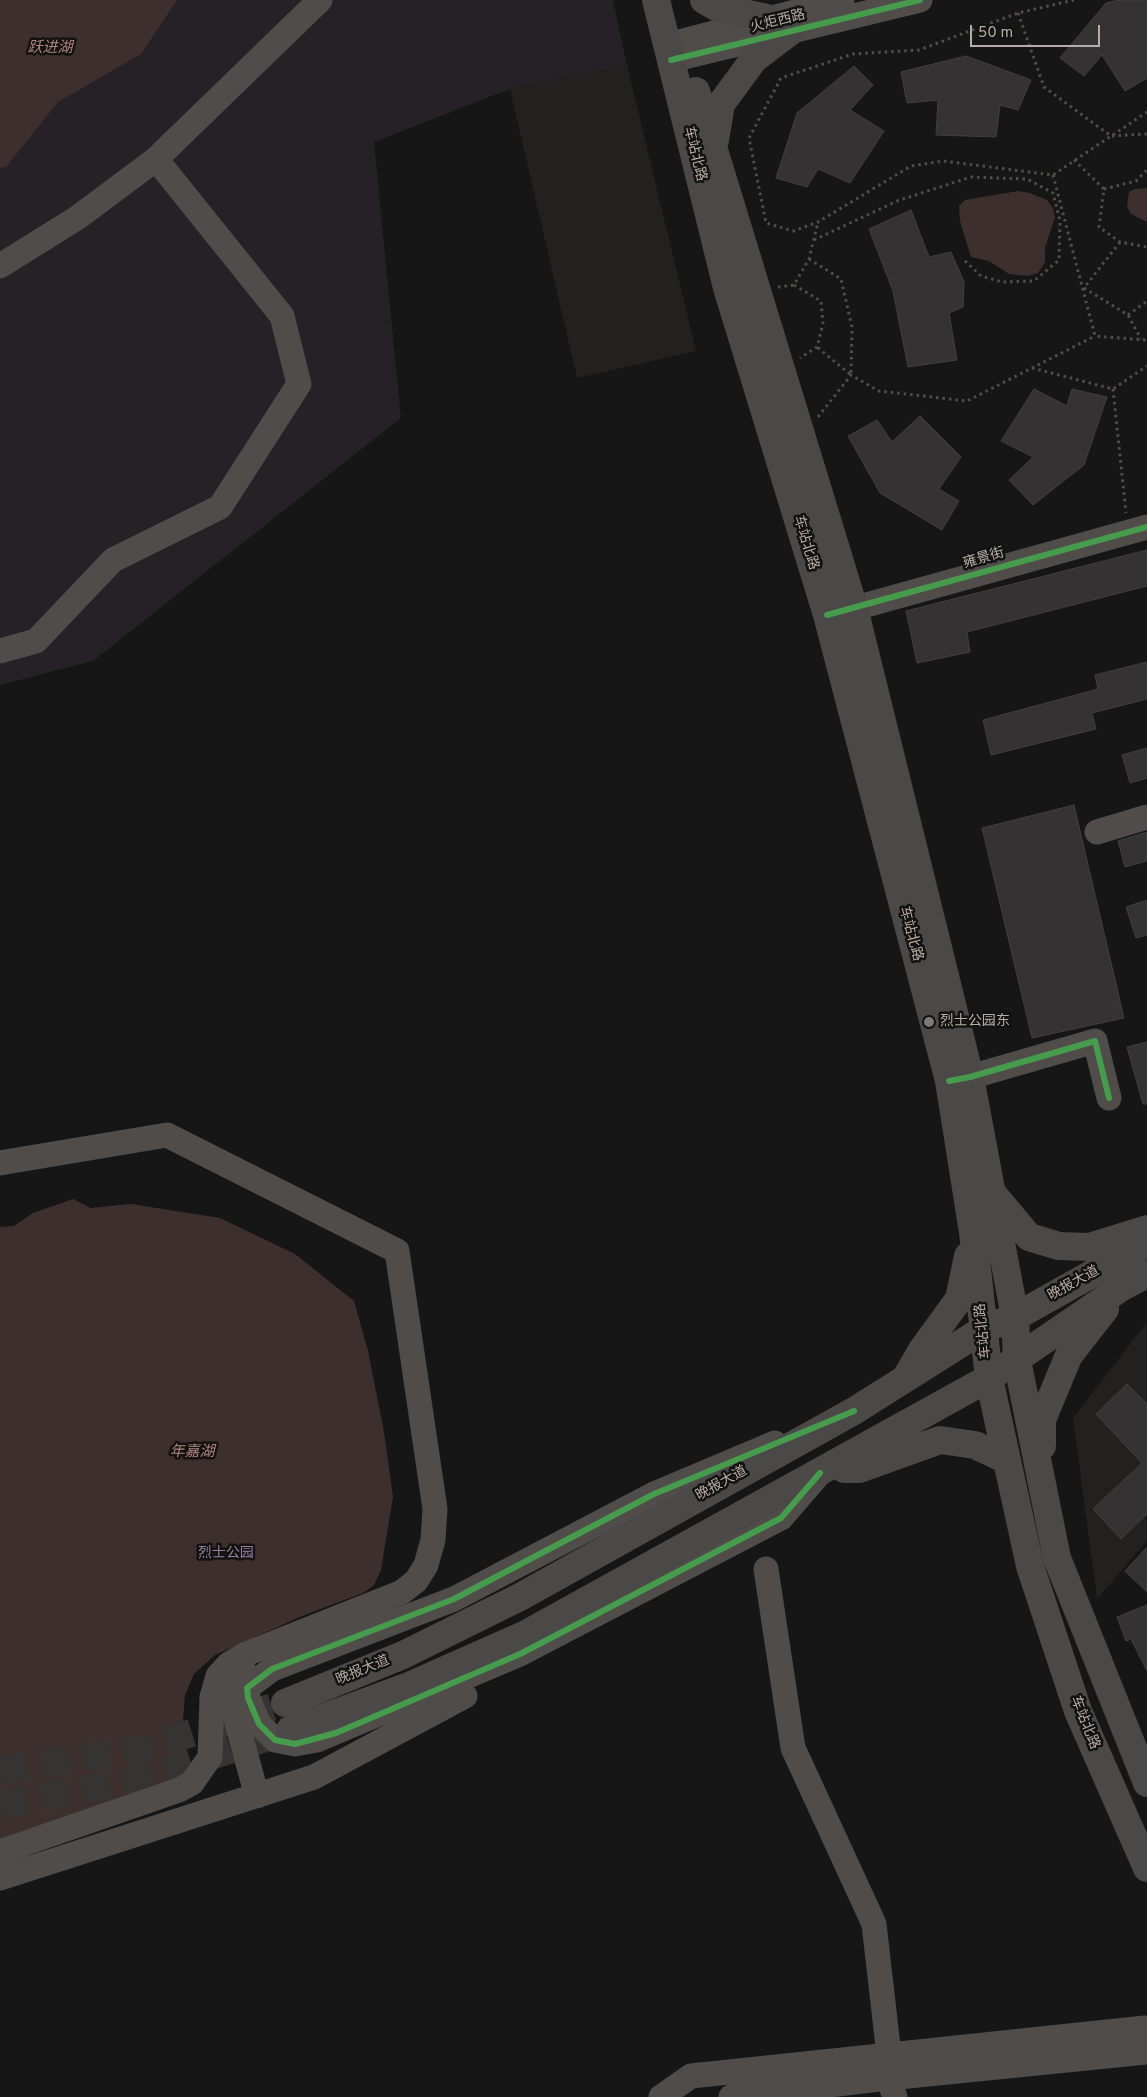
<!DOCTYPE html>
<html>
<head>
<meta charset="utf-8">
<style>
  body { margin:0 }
  #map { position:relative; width:1147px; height:2097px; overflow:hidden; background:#161616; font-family:Overpass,sans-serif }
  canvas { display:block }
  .scale { position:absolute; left:970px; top:25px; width:130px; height:22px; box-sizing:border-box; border:2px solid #b7aca8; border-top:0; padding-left:6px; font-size:15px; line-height:18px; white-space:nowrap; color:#b7aca8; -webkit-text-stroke:4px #121210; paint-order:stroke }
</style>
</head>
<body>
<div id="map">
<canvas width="1147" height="2097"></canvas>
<div class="scale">50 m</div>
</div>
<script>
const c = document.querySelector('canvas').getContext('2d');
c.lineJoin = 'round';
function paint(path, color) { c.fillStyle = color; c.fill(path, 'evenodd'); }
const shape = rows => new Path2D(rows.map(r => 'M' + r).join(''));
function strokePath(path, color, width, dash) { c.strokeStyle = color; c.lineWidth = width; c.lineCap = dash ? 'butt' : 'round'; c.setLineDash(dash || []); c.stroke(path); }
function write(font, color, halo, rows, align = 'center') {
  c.font = font + ' Overpass,"Noto Sans SC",sans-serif'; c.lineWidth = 5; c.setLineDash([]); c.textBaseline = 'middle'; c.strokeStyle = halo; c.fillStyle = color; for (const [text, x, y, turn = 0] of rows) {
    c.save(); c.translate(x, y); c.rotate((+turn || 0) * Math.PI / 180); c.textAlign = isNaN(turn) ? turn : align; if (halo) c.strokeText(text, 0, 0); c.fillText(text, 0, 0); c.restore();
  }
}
paint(shape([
  [627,65,696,351,577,378,510,89],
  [1147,1322,1147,1541,1097,1599,1073,1418]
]), '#222120');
paint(shape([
  [0,0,613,0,627,65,510,89,374,142,401,418,93,661,0,685]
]), '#262027');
paint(shape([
  [0,0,177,0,141,54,58,102,6,167,0,168],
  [1147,188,1147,222,1131,214,1127,206,1129,192,1135,189],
  [1018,191,1030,193,1047,200,1053,208,1055,217,1045,248,1045,262,1038,273,1028,276,1009,274,989,261,971,257,960,221,959,206,965,200],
  [73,1199,91,1208,131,1204,220,1218,295,1254,354,1301,368,1351,384,1432,393,1497,381,1570,374,1585,363,1593,302,1616,215,1655,194,1674,185,1695,181,1744,176,1775,162,1785,0,1840,0,1227,14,1226,33,1213]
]), '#3e2f2f');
const building = shape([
  [1118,0,1147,0,1147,78,1125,91,1102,55,1084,76,1060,58,1106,3,1118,0],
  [966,56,1031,80,1018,110,1000,105,996,137,936,135,938,100,907,103,901,72,966,56],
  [854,66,873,85,850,110,884,131,850,183,818,169,807,187,776,178,797,113,854,66],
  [911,210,929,257,951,252,964,282,963,307,949,313,957,360,908,367,893,291,869,229,911,210],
  [1034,389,1067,406,1072,389,1107,397,1084,465,1033,505,1009,480,1033,457,1001,441,1034,389],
  [920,416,961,457,939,489,959,501,942,530,880,493,848,436,877,420,892,442,920,416],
  [1147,550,1147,586,967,632,970,652,917,663,906,611,1147,550],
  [1147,662,1147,699,1092,713,1096,729,991,755,983,720,1098,689,1095,675,1147,662],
  [1147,748,1147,778,1130,783,1122,755,1147,748],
  [1074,805,1124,1018,1032,1038,982,828,1074,805],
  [1147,832,1147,861,1125,867,1118,841,1147,832],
  [1147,900,1147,935,1136,938,1126,907,1147,900],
  [1147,1042,1147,1104,1143,1104,1127,1047,1147,1042],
  [1127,1384,1147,1404,1147,1514,1121,1539,1093,1509,1142,1463,1096,1414,1127,1384],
  [1147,1547,1147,1592,1125,1571,1147,1547],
  [1147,1605,1147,1671,1131,1639,1126,1641,1117,1617,1147,1605]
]);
paint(building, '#343232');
strokePath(building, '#42403e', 1);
strokePath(shape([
  [0,1770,142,1749,285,1703],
  [0,1805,141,1779,290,1730]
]), '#363433', 28, [28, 14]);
strokePath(shape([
  [1074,0,1018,13,919,50,853,54,781,78,749,138,766,223,793,231,818,222,911,166,943,161,1053,175,1147,112],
  [1018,13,1044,87,1111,136,1147,134],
  [1074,160,1104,189,1099,227,1120,242,1147,247],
  [1053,175,1095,336,1147,340],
  [1104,189,1136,181,1147,170],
  [814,240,897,201,971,177,1027,179,1053,193,1060,221,1059,260,1034,281,1002,282,981,276,962,258],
  [1120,242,1084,288,1128,315,1141,339],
  [809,259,841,279,852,327,851,375,817,347],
  [794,285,821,301,823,323,817,347,800,358],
  [778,287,794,285,809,259,818,222],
  [1128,315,1147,301],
  [1032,368,1113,389,1147,366],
  [1113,389,1126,513],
  [818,417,851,375,879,391,967,401,1095,336]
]), '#514e4c', 3, [2.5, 4]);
strokePath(shape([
  [667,45,842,0],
  [671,60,920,0],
  [0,266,77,218,156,159,320,0],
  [834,614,1147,527],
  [0,651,36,641,113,560,220,507,299,384,282,316,156,159],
  [1097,832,1147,817],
  [949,1081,970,1077,1095,1041,1109,1098],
  [0,1163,167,1135,397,1251,435,1509,433,1540,426,1565,416,1581,402,1592,246,1654,229,1664,218,1676,212,1697,210,1757,192,1783,179,1790,0,1852],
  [775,1443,654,1494,454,1599,272,1669,247,1688,248,1698,259,1724,275,1740,295,1744,317,1740,520,1654,781,1518,819,1474],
  [766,1569,793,1748,874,1924,889,2055,888,2078,895,2097],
  [243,1668,229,1694,257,1796],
  [0,1878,314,1777,465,1696],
  [661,2097,691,2076,1145,2028,1147,2040],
  [731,2097,888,2078,1147,2052]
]), '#4f4c4a', 25);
strokePath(shape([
  [656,0,727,288,827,615,949,1081,973,1232,989,1378,1030,1566,1078,1711,1147,1868],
  [704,0,716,7,767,18],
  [696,91,854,608,970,1077,1015,1317,1017,1360,1057,1558,1147,1783],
  [715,140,721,104,754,59,791,31],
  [993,1194,1029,1237,1059,1246,1089,1247,1147,1229],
  [907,1376,922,1350,959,1299,968,1256],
  [1042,1446,1042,1420,1069,1355,1105,1309],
  [844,1469,859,1469,940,1440,975,1445,1007,1460],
  [285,1703,403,1655,520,1597,854,1411,984,1329,1015,1317,1147,1243],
  [290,1730,411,1685,526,1634,989,1378,1122,1287,1147,1274]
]), '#4b4948', 28);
strokePath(shape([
  [671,60,920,0],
  [827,615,1147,527],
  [949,1081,970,1077,1095,1041,1109,1098],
  [820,1473,781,1518,520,1654,336,1733,295,1744,275,1740,259,1724,248,1698,247,1688,272,1669,454,1599,654,1494,854,1411]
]), '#469c4c', 6);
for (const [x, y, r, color] of [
  [929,1022,6,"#7f7875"]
]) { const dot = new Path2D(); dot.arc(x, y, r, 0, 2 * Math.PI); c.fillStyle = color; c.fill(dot); strokePath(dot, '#121210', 2); }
write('14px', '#b7aca8', '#121210', [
  ["火炬西路",778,22,-14],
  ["车站北路",694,154,76],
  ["车站北路",805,543,73],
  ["雍景街",984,559,-16],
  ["车站北路",910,934,75],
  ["晚报大道",1074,1284,-29],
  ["车站北路",984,1331,-96],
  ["晚报大道",722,1484,-29],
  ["晚报大道",363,1671,-22],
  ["车站北路",1084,1723,68]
]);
write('14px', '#b7aca8', '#121210', [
  ["烈士公园东",940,1022]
], 'left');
write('14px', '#967fa2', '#121210', [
  ["烈士公园",226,1554]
]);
write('italic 15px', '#b1837f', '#121210', [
  ["跃进湖",50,49],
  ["年嘉湖",192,1453]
]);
</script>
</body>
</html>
